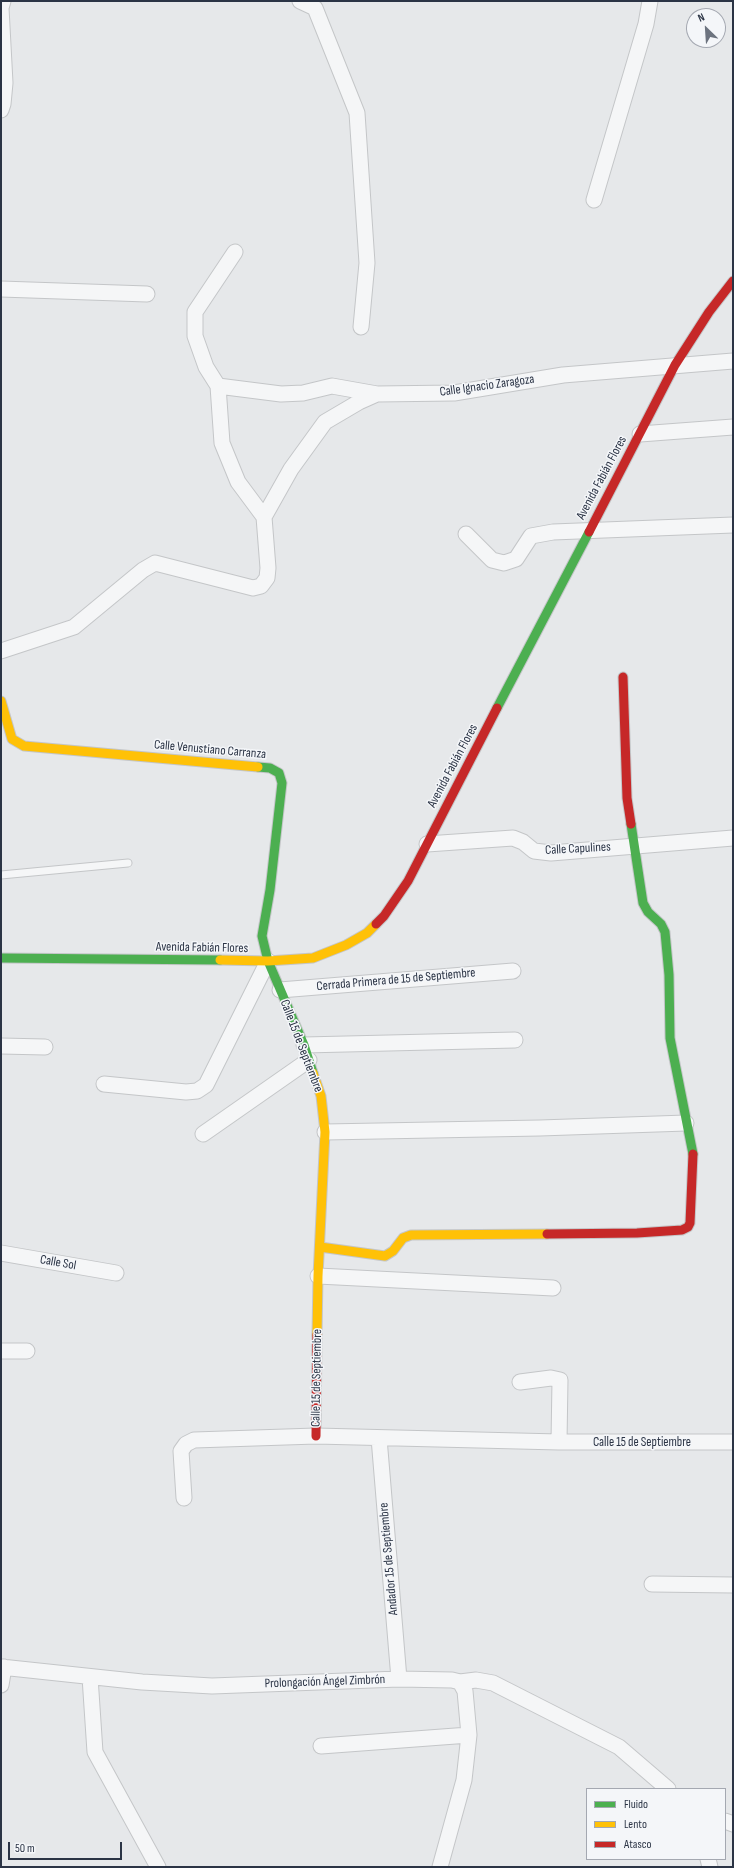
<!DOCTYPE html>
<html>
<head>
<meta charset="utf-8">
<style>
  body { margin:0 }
  #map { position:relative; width:734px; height:1868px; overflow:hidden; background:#e6e8ea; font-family:"Sofia Sans Condensed",sans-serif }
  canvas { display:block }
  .frame { position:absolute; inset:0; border:2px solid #2b3445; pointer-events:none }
  .legend { position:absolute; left:586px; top:1788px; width:140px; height:72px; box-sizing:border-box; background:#f4f6f9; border:1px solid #a4a8b1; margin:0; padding:5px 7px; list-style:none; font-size:12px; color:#2b3445 }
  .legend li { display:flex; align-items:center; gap:8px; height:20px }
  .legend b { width:20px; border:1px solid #a4a8b1 }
  .north { position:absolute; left:686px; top:8px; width:40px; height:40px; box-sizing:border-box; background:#f4f6f9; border:1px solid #a4a8b1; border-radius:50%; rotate:335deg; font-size:11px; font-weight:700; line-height:16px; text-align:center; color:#2b3445 }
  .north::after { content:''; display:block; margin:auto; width:14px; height:18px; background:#6c737f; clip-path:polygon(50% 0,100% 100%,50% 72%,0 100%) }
  .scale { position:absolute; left:8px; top:1842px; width:114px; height:18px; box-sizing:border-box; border:2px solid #2b3445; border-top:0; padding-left:5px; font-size:12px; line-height:14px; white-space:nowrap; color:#2b3445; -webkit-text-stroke:3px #f4f6f9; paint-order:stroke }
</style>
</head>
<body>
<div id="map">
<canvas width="734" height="1868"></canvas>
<div class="frame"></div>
<ul class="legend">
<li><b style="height:5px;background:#4caf50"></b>Fluido</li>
<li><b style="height:5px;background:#ffc107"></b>Lento</li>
<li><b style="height:5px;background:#c62828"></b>Atasco</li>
</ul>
<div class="north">N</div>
<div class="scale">50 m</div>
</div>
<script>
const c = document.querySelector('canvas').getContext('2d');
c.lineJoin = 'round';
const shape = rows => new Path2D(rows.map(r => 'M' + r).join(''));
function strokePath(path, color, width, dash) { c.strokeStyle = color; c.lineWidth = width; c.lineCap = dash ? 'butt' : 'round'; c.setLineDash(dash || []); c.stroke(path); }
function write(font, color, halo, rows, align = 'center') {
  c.font = font + ' "Sofia Sans Condensed",sans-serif'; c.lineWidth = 3; c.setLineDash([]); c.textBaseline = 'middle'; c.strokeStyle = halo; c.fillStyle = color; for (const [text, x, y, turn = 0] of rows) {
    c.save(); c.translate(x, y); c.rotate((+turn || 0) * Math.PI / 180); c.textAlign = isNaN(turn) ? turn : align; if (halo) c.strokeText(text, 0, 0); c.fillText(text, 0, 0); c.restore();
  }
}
const lane = shape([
  [1,875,128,863]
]);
const street = shape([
  [300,1,315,8,357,113,367,263,361,327],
  [1,110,3,104,5,83,1,8,3,1],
  [594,200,646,24,650,1],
  [235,252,195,312,195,336,206,367,218,386,281,394,303,393,332,386,377,394],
  [1,289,147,294],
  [218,386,222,443,238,482,264,517],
  [640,434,733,427],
  [466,534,492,560,504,563,516,559,531,536,553,532,733,525],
  [1,651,74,627,143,570,155,563,253,588,261,586,267,578,268,568,264,517,291,469,325,422,359,402,377,394,454,393,563,375,733,361],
  [427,844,513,838,523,842,534,851,551,853,733,838],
  [280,990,513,971],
  [304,1045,515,1040],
  [1,1046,45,1047],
  [104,1084,186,1092,197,1091,206,1085,268,961],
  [325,1132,540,1128,686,1123],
  [203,1134,309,1060],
  [1,1253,116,1273],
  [318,1276,553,1288],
  [1,1351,27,1351],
  [520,1382,551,1378,560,1380,559,1442],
  [379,1438,399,1679],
  [184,1498,181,1451,186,1444,194,1440,316,1436,559,1442,733,1442],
  [652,1584,733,1585],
  [1,1667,142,1682,212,1686,399,1679,452,1680,460,1682,465,1691,469,1735,464,1780,440,1867],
  [90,1677,95,1752,158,1867],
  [460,1682,476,1680,493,1683,619,1747,668,1789],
  [1,1685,4,1667],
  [321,1746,469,1735],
  [725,1821,733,1824],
  [708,1859,710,1867]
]);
const fast = shape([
  [497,708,589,532],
  [258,767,270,768,279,773,282,783,270,890,262,936,268,961,304,1045,313,1073],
  [631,824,643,903,648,912,661,924,665,932,669,975,670,1038,693,1154],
  [1,958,220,960]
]);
const slow = shape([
  [1,701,12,739,24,746,258,767],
  [220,960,268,961,313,958,346,945,367,933,376,924],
  [313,1073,321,1096,325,1132,318,1276,317,1335],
  [320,1247,385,1256,393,1251,403,1238,411,1235,547,1234]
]);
const jam = shape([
  [589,532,675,365,709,312,733,281],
  [623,677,627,798,631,824],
  [376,924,384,916,408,881,497,708],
  [547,1234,637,1233,682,1230,688,1227,690,1223,693,1154],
  [316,1436,317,1335]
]);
strokePath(lane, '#c4c6c8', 9);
strokePath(street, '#c4c6c8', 17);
strokePath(fast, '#c4c6c8', 11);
strokePath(slow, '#c4c6c8', 11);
strokePath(jam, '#c4c6c8', 11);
strokePath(lane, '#f5f6f7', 7);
strokePath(street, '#f5f6f7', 15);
strokePath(fast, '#4caf50', 9);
strokePath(slow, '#ffc107', 9);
strokePath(jam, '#c62828', 9);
write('13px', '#2b3445', '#f4f6f9', [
  ["Calle Ignacio Zaragoza",487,386,-8],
  ["Avenida Fabián Flores",602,478,-62],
  ["Calle Venustiano Carranza",210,750,5],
  ["Avenida Fabián Flores",453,766,-62],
  ["Calle Capulines",578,849,-3],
  ["Avenida Fabián Flores",202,948,1],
  ["Cerrada Primera de 15 de Septiembre",396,980,-5],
  ["Calle 15 de Septiembre",301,1046,69],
  ["Calle Sol",58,1263,10],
  ["Calle 15 de Septiembre",317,1378,-89],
  ["Calle 15 de Septiembre",642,1443],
  ["Andador 15 de Septiembre",389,1559,-95],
  ["Prolongación Ángel Zimbrón",325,1682,-2]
]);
</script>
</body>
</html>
